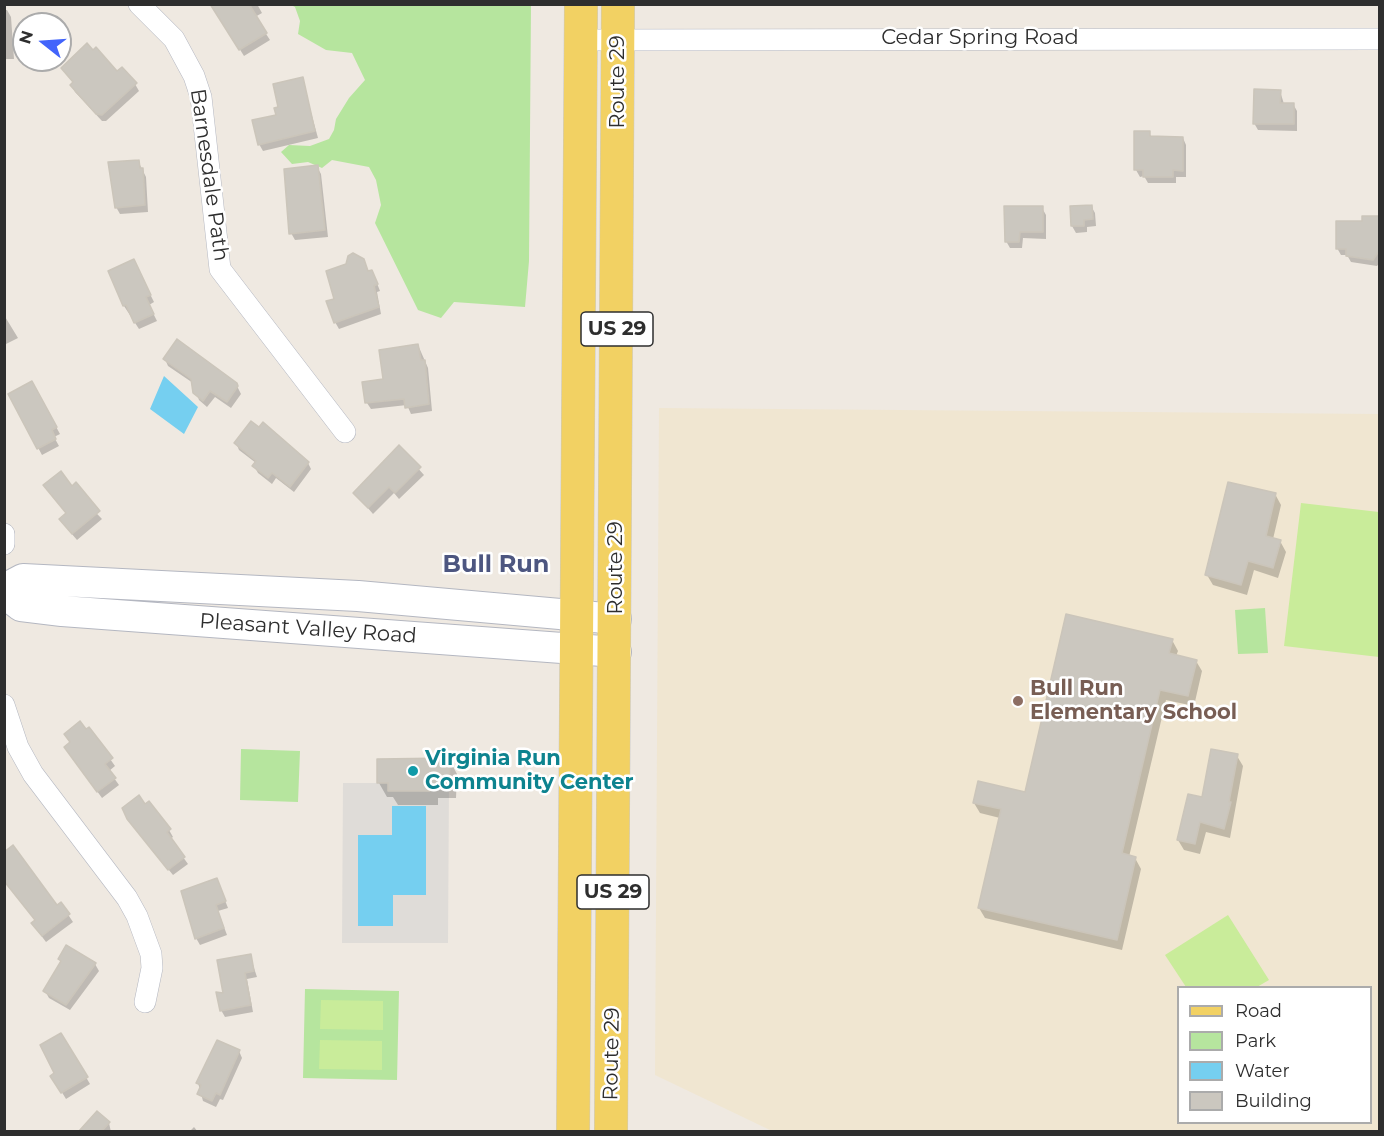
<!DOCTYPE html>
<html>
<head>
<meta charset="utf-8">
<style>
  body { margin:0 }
  #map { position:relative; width:1384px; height:1136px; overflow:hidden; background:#efe9e1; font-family:Montserrat,sans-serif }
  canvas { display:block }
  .frame { position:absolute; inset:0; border:6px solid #2e2e2e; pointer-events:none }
  .legend { position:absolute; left:1177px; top:986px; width:195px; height:138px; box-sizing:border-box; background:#fff; border:2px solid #ababab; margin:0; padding:8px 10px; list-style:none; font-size:18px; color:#2e2e2e }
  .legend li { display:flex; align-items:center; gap:12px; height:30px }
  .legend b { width:30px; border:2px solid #ababab }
  .north { position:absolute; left:12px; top:12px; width:60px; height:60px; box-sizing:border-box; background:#fff; border:2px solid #ababab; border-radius:50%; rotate:287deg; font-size:16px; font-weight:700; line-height:24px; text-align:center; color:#2e2e2e }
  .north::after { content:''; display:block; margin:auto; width:21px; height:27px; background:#4264fb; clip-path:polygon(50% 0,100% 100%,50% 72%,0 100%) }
</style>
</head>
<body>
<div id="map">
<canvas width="1384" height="1136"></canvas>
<div class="frame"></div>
<ul class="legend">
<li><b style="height:8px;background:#f2d163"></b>Road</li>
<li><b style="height:16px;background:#b6e59e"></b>Park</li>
<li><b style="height:16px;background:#75cff0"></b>Water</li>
<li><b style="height:16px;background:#cbc7bf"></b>Building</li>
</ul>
<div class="north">N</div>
</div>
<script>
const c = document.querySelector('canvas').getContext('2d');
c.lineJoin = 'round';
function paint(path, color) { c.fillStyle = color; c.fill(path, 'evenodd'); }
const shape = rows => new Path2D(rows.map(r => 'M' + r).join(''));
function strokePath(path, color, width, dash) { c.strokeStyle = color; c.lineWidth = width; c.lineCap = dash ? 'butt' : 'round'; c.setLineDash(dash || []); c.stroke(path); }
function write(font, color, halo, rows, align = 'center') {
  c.font = font + ' Montserrat,sans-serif'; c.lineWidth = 5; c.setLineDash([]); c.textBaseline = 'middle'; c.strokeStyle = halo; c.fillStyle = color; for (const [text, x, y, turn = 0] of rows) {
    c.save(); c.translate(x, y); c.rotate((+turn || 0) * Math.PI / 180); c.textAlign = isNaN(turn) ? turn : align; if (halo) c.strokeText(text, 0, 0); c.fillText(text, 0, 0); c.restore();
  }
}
paint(shape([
  [659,408,1379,414,1379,1131,772,1131,655,1075],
  [1178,988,1370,988,1370,1122,1178,1122]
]), '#f0e6d1');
paint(shape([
  [291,5,531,5,529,261,525,307,454,302,441,318,418,310,375,223,381,205,376,180,369,167,332,160,322,168,308,162,292,164,281,152,289,145,310,146,329,139,334,130,336,119,349,98,365,80,352,53,326,50,298,34,300,21,295,7],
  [1265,608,1268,653,1238,654,1235,610],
  [241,749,300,751,298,802,240,800],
  [305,989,399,991,397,1080,303,1078]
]), '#b6e59e');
paint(shape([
  [1301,503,1379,512,1379,657,1284,646],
  [1228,915,1269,980,1257,987,1186,987,1165,955],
  [321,1000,383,1001,383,1030,320,1029],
  [320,1040,382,1041,382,1070,319,1069]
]), '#c9ec9a');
paint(shape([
  [343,783,388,783,388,791,430,791,431,784,449,784,448,943,342,943],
  [358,835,392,835,358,926]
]), '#dfdcd8');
paint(shape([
  [164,376,198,407,184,434,150,409],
  [392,806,426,806,426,895,393,895,393,926,358,926,358,835,392,835]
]), '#75cff0');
paint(shape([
  [218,4,257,4,262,13,255,17,270,40,244,56,214,8],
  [4,10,7,10,11,17,14,59,4,59],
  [62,68,117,74,135,84,139,91,106,121,102,121,75,92,71,85,74,83],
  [302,79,318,138,263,151,259,144,277,116,280,108],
  [1280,91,1284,104,1293,104,1297,111,1297,131,1258,130,1254,123],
  [1149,133,1152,138,1183,138,1186,145,1186,177,1176,177,1176,183,1148,183,1144,176,1140,177,1136,170],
  [138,161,146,177,148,212,120,214,116,207],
  [317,167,321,174,328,237,295,240,291,233],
  [1091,206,1095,213,1096,226,1087,227,1087,232,1076,233,1072,226,1071,207],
  [1042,208,1046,215,1046,239,1023,238,1022,248,1010,248,1006,241],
  [1378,217,1380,262,1377,266,1351,262,1347,255,1341,255,1337,248,1363,222],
  [137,268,154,302,149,305,157,321,139,329,124,306,110,272],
  [369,273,375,278,380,291,377,292,381,314,339,329,335,322,335,300],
  [4,315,18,338,4,345],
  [418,345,428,368,432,411,411,414,407,405,371,409,367,403],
  [165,359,236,384,241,394,231,408,215,397,207,407,199,400,193,383,168,366],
  [32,383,60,434,54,437,59,446,42,455,10,395],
  [236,443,308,463,311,469,294,492,276,478,272,484,258,473,254,466,256,463,239,450],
  [399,447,424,475,399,499,394,493,373,514,355,493],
  [72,488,102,519,77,540,65,526],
  [1275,494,1281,505,1273,539,1280,541,1286,552,1278,578,1254,570,1247,595,1213,585,1207,575],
  [1172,640,1178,651,1176,656,1196,661,1202,671,1194,706,1166,700,1129,857,1135,858,1141,869,1122,950,985,918,979,908,1000,818,980,813,974,803,1026,794],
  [89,729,115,766,109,771,119,785,102,798,70,754],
  [1237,756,1243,766,1230,838,1206,832,1200,854,1184,850,1178,840,1203,799],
  [449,759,457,774,456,798,438,798,438,805,398,805,393,797,387,797,379,783],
  [133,826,169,830,173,837,170,839,188,864,173,875],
  [4,848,57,907,61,904,73,922,46,942,37,930,36,921,4,881],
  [217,880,228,908,218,911,227,935,200,945,196,938],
  [67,947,95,964,99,971,70,1010,49,998,45,991,62,963,60,959],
  [250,956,257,977,247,979,253,1012,225,1017,221,1010,225,995],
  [61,1035,90,1084,66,1099,52,1076,56,1074],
  [239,1051,242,1058,223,1100,220,1099,216,1107,203,1101,198,1083],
  [97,1113,109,1123,111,1132,81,1132],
  [194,1127,198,1132,189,1132]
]), '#0003');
const building = shape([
  [210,4,249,4,267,33,239,50,210,4],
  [87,43,93,50,96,47,117,71,122,67,137,83,102,115,96,114,70,85,73,82,61,68,87,43],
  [303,77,315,131,258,145,252,120,276,115,274,108,278,107,273,84,303,77],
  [1254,89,1281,90,1280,103,1294,103,1294,124,1253,124,1254,89],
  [1134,131,1150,131,1150,136,1183,137,1183,171,1173,170,1173,177,1143,177,1143,170,1134,170,1134,131],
  [139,160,140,168,143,168,145,205,115,208,108,162,139,160],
  [318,165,325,230,289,234,284,169,318,165],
  [1092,205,1093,219,1084,220,1084,226,1071,226,1070,206,1092,205],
  [1004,206,1043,206,1043,232,1020,232,1019,242,1005,242,1004,206],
  [1362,216,1379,216,1379,251,1373,260,1346,256,1346,249,1336,249,1336,221,1362,221,1362,216],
  [353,253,364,259,368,271,372,270,378,284,374,286,379,307,334,323,326,301,334,299,326,271,346,264,348,256,353,253],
  [134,259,151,295,146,297,154,314,134,323,126,305,123,306,108,271,134,259],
  [177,339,237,383,238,386,227,402,210,391,203,401,193,393,191,379,163,359,177,339],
  [418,344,421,360,425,360,429,404,405,408,404,399,365,403,362,382,383,379,379,350,418,344],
  [32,381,57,427,52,430,56,439,37,449,8,394,32,381],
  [251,421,259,427,263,422,309,462,290,487,272,473,268,478,252,466,256,461,234,443,251,421],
  [399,445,421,467,395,493,389,487,368,508,353,493,399,445],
  [61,471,72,486,76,482,100,511,72,534,59,519,66,513,43,485,61,471],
  [1228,482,1276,493,1266,536,1281,540,1273,568,1248,561,1241,585,1205,575,1228,482],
  [1066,614,1173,639,1169,653,1197,660,1188,696,1160,690,1122,853,1136,857,1117,940,978,908,1001,809,973,803,978,781,1025,792,1066,614],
  [80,721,86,729,89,727,113,758,105,764,116,778,97,792,64,747,70,742,64,734,80,721],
  [1211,749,1238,754,1229,802,1231,802,1224,829,1200,822,1195,844,1177,840,1188,794,1202,797,1211,749],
  [450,758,449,784,430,784,430,791,388,791,388,783,377,783,377,759,450,758],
  [139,795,145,804,149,801,171,829,167,832,185,857,168,870,127,819,122,808,139,795],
  [13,845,57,905,61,902,70,914,42,936,31,923,35,920,4,881,4,852,13,845],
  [217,878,226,901,216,905,224,928,195,939,181,891,217,878],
  [66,945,96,963,66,1005,43,991,61,961,58,959,66,945],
  [251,954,254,971,245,973,251,1005,220,1011,216,992,223,993,217,960,251,954],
  [61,1033,88,1077,61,1093,50,1076,54,1073,40,1045,61,1033],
  [217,1040,240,1050,220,1095,216,1093,212,1101,197,1094,201,1085,196,1083,217,1040],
  [97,1111,110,1122,102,1131,79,1131,97,1111]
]);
paint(building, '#cbc7bf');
strokePath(building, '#cbc5ba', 1.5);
const street = shape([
  [139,4,174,39,194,76,201,97,220,269,345,432],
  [581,40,1380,39],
  [4,534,4,544],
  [4,705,18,747,33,774,127,898,137,916,151,954,152,968,145,1002]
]);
const secondary = shape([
  [4,589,23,579,358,596,616,619],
  [4,593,21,606,62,611,616,652]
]);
const primary = shape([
  [573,1132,581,4],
  [611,1132,618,4]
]);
strokePath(street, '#b4b7c1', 22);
strokePath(secondary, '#b4b7c1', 32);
strokePath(primary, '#c9c9c9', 34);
strokePath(street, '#fff', 21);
strokePath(secondary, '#fff', 30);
strokePath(primary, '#f2d163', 33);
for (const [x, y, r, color] of [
  [1018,701,6,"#8d6e63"],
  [413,771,6,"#0f9aa8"]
]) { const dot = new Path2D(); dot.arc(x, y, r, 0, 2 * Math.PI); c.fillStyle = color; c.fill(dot); strokePath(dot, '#fff', 2); }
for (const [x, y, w] of [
  [617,329,72],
  [613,892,72]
]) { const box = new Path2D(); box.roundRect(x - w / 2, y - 17, w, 34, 4.5); c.fillStyle = '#fff'; c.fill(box); strokePath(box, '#2e2e2e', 1.5); }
write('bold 20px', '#2e2e2e', null, [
  ["US 29",617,329],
  ["US 29",613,892]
]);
write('21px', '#2e2e2e', '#fff', [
  ["Cedar Spring Road",980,38],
  ["Route 29",618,82,-90],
  ["Barnesdale Path",209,175,82],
  ["Route 29",616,568,-90],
  ["Pleasant Valley Road",308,629,4],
  ["Route 29",612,1054,-89]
]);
write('bold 21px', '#785e54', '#fff', [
  ["Bull Run",1030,689],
  ["Elementary School",1030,713]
], 'left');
write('bold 21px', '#0d838f', '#fff', [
  ["Virginia Run",425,759],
  ["Community Center",425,783]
], 'left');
write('bold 24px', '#4d5680', '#fff', [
  ["Bull Run",496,565]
]);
</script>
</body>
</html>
